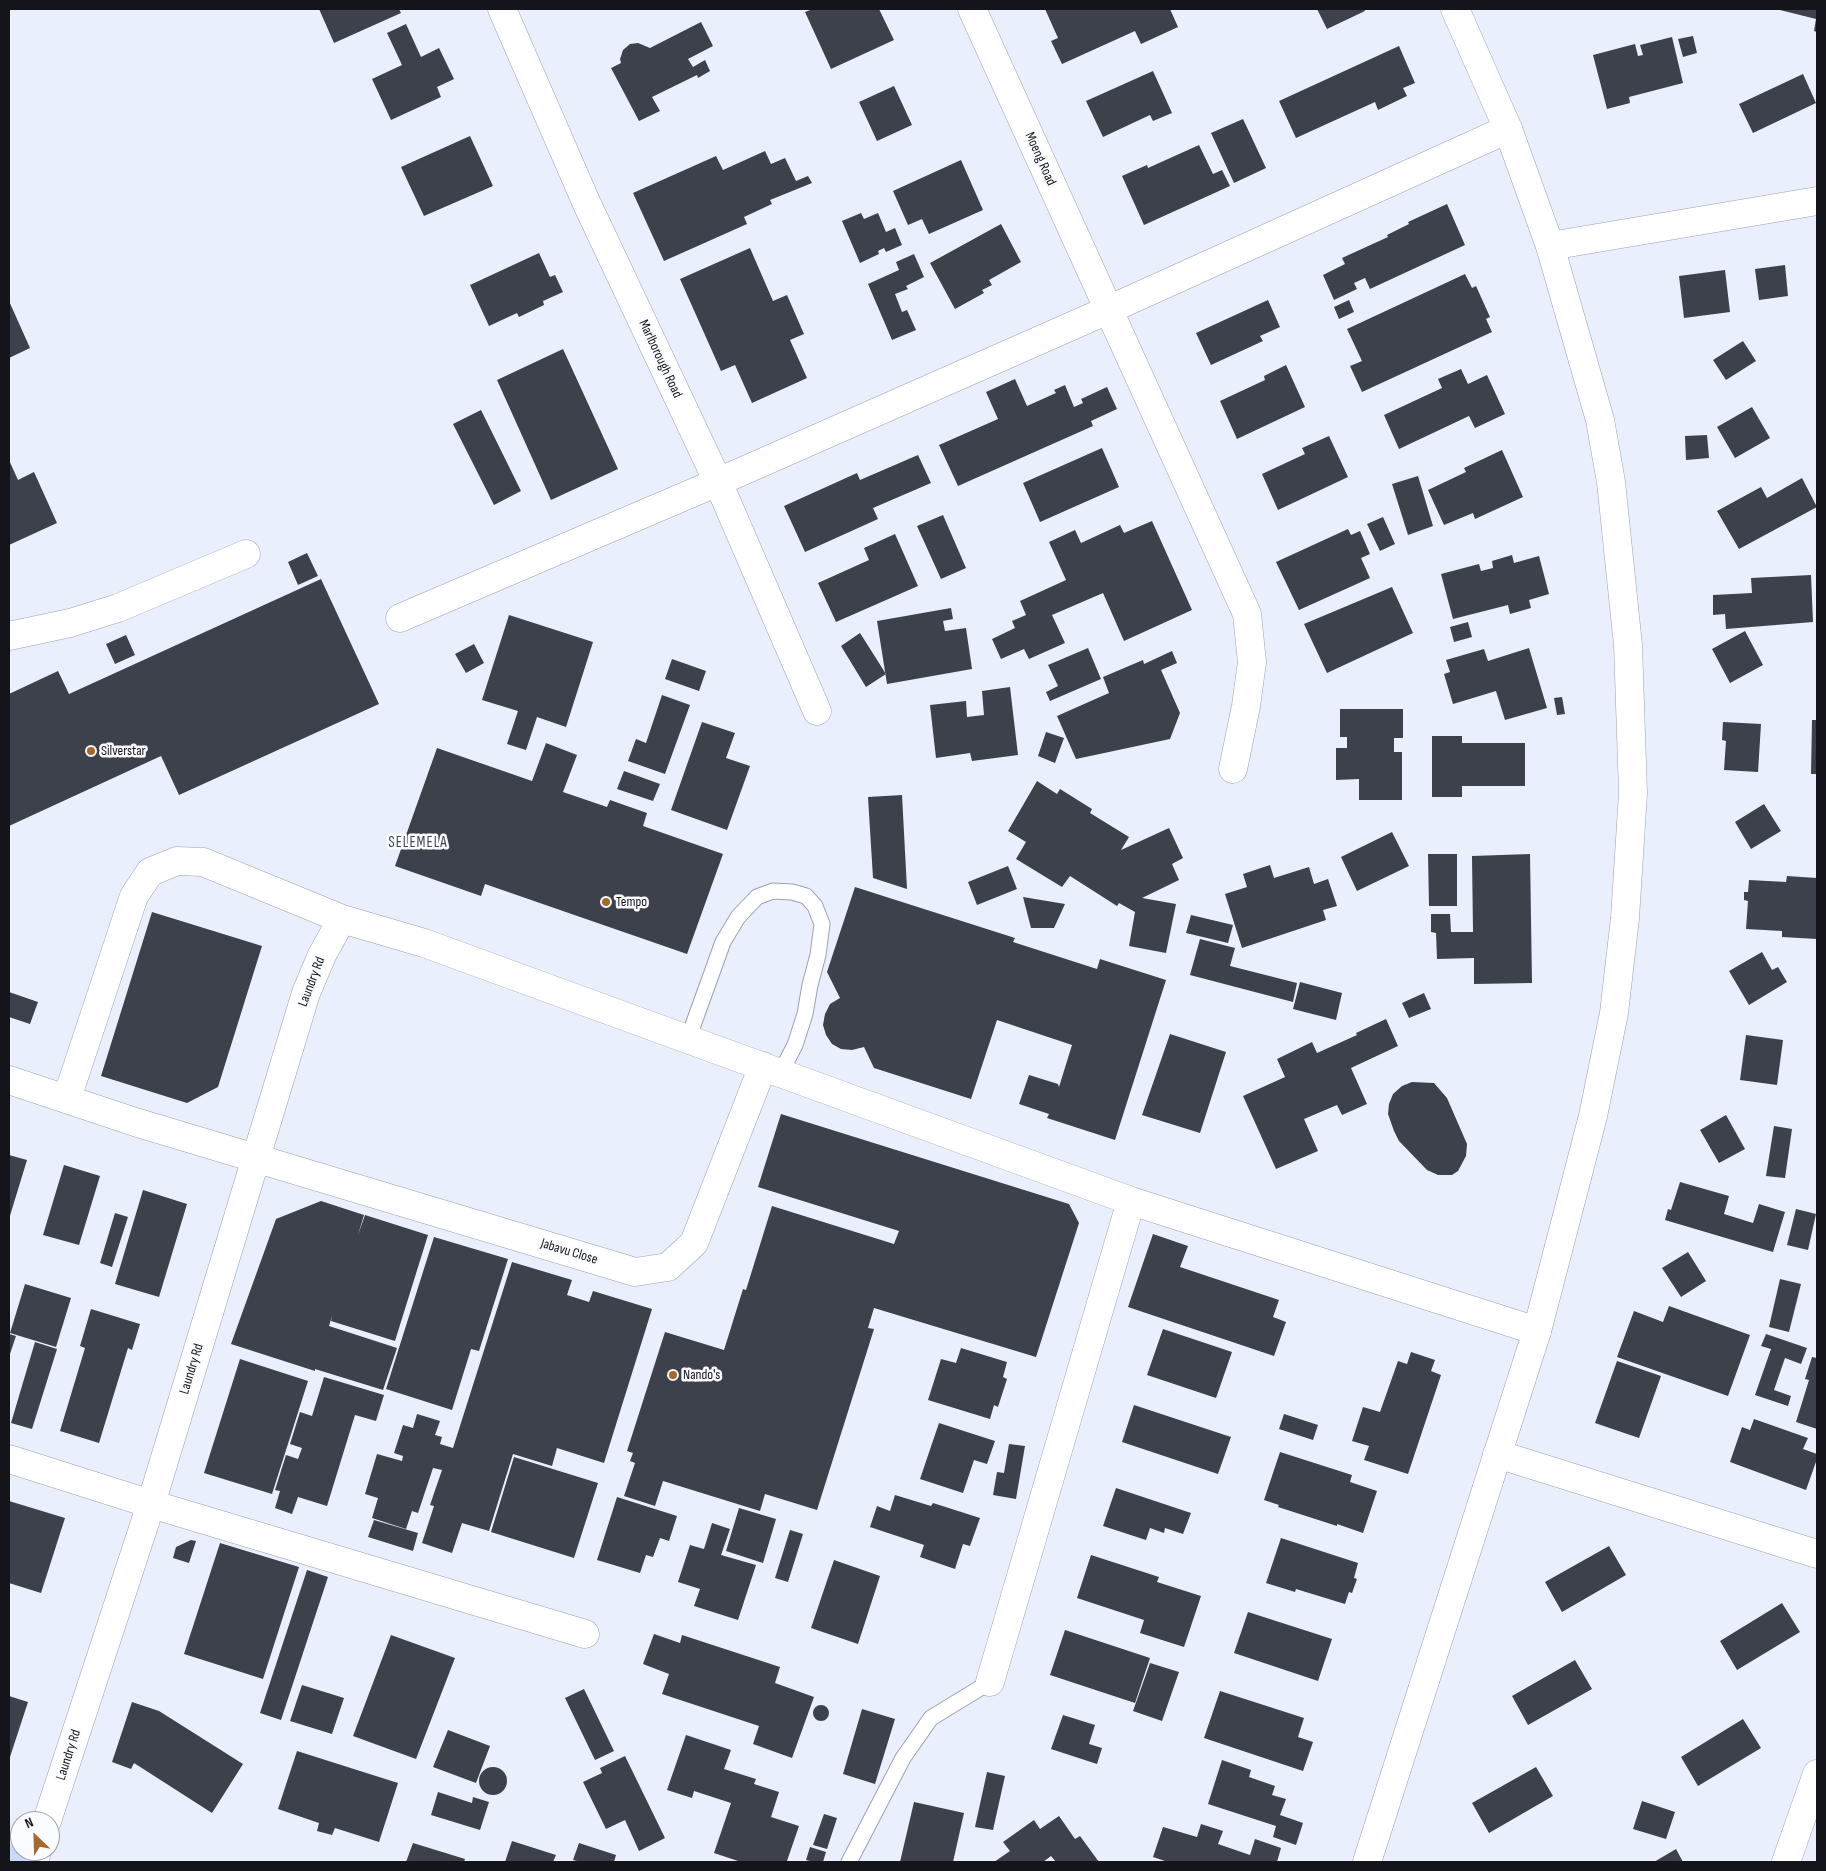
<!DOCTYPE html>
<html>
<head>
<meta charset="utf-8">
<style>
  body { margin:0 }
  #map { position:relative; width:1826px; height:1871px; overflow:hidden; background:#e9effc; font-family:"Sofia Sans Condensed",sans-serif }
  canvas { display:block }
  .frame { position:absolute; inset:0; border:10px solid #13151a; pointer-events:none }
  .north { position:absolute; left:10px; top:1811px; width:50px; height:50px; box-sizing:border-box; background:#fbfcff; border:1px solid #9ea0a3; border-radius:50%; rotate:336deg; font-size:14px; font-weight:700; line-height:20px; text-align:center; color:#13151a }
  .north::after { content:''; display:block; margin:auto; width:18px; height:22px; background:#a5692b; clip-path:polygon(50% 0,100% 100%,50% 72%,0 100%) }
</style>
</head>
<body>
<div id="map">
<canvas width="1826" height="1871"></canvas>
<div class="frame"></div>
<div class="north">N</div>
</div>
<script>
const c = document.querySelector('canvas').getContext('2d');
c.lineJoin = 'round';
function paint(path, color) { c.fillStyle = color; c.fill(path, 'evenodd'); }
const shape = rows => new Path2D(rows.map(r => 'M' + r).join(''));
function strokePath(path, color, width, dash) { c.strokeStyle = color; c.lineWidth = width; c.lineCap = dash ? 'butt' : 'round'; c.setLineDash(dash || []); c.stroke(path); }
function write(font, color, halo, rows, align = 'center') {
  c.font = font + ' "Sofia Sans Condensed",sans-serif'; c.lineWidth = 5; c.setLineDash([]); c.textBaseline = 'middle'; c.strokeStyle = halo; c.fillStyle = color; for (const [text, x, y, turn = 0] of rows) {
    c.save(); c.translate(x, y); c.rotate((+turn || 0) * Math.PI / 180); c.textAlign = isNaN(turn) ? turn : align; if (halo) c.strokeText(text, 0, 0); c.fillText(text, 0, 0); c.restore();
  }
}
paint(shape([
  [319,9,399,9,401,13,334,43],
  [813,9,879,9,894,40,831,69,805,12],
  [1045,9,1170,9,1178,27,1141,44,1135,31,1062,64,1051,41,1058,38],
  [1317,9,1364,9,1365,11,1327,29],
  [1776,9,1817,9,1817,32,1814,31,1816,19],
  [701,22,713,46,688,59,693,67,705,60,710,71,698,78,697,75,652,97,660,111,639,121,611,68,621,63,620,59,623,50,630,44,638,43,650,48],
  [406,24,421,57,439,48,454,79,437,87,441,97,391,120,372,79,402,65,387,33],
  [1693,36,1697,53,1683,57,1678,39],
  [1672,37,1683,83,1629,97,1630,103,1607,109,1593,55,1635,44,1638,56,1643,55,1640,45],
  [1399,46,1415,83,1403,88,1407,96,1378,110,1375,102,1296,138,1279,101],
  [1153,71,1172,113,1153,121,1150,115,1103,137,1086,101],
  [1803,74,1816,103,1753,133,1739,104],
  [894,86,912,125,877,141,859,102],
  [1243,119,1266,168,1234,183,1211,133],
  [470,136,493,186,424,216,401,167],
  [1199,145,1213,174,1222,170,1230,186,1144,225,1122,176,1147,165,1148,168],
  [765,151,771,164,785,158,796,181,808,176,812,183,770,200,772,204,744,217,747,224,664,261,633,193,716,156,723,170],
  [961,160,983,210,929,234,922,219,908,225,893,191],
  [1447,204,1465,245,1370,289,1365,278,1354,283,1357,289,1334,300,1323,275,1345,264,1342,258,1388,237,1387,235,1409,224,1408,222],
  [861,213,864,219,878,213,886,232,895,228,902,245,886,252,884,248,878,251,879,254,860,263,842,221],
  [1001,224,1021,262,989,280,992,285,982,290,984,293,955,309,930,263],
  [750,248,773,301,787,295,804,334,790,340,807,378,752,403,735,365,721,371,680,279],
  [539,253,550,277,555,275,563,292,543,301,544,305,519,317,517,313,489,326,470,285],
  [914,254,924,277,906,286,908,289,895,294,902,312,907,310,916,330,892,340,868,284,899,270,896,262],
  [1785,265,1788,296,1759,300,1755,269],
  [1725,270,1730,312,1684,318,1679,276],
  [1465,274,1472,288,1476,286,1490,317,1486,319,1492,332,1362,392,1350,366,1362,361,1347,329],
  [1268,300,1280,327,1260,336,1263,341,1211,365,1196,333],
  [1349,300,1354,312,1339,319,1334,307],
  [9,301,30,348,9,358],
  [1743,341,1756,361,1726,380,1713,360],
  [563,349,618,469,551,500,497,380],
  [1286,365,1305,407,1237,439,1220,401,1265,380,1264,376],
  [1461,369,1468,384,1487,375,1505,414,1475,428,1469,416,1399,449,1384,415,1442,388,1438,379],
  [1015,379,1027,406,1056,393,1054,390,1065,385,1074,407,1083,403,1081,399,1107,387,1117,409,1091,421,1093,426,958,486,939,445,998,419,986,392],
  [1752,407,1770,438,1735,458,1717,427],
  [481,410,521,491,494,505,453,424],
  [1707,435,1709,458,1686,460,1685,436],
  [1329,436,1348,477,1278,510,1262,474,1305,454,1302,448],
  [1102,448,1119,487,1040,522,1023,483],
  [1502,450,1523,497,1475,519,1473,513,1444,525,1428,490,1466,472,1464,468],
  [918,455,931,483,873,508,878,519,805,552,784,506,857,473,860,480],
  [9,460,18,480,34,472,57,523,9,545],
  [1418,476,1433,526,1408,535,1392,484],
  [1802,478,1817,507,1739,549,1717,511,1761,487,1767,498],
  [943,515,966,568,941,579,917,526],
  [1383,517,1395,544,1380,551,1367,524],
  [1152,521,1192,610,1124,641,1103,593,1052,615,1065,643,1029,659,1024,649,1001,659,992,639,1015,628,1012,621,1026,615,1020,601,1066,580,1049,542,1075,530,1081,543,1120,525,1124,533],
  [1348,529,1351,535,1360,531,1370,554,1361,558,1370,578,1299,610,1276,562],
  [895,534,918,586,836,622,818,583,869,560,864,548],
  [307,553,318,576,298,585,288,562],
  [1512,555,1514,563,1539,556,1549,594,1529,600,1531,608,1510,614,1508,605,1453,619,1441,574,1479,564,1481,571,1493,568,1492,561],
  [1811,575,1813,622,1726,629,1725,614,1713,615,1713,595,1752,593,1751,578],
  [321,579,379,704,179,795,161,756,9,826,9,694,58,671,69,694],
  [1392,587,1413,633,1327,673,1304,624],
  [951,608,953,619,943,621,945,631,966,628,972,669,887,684,877,621],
  [509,615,593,642,566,727,537,717,526,750,507,744,518,711,482,700],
  [1468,622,1472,637,1454,642,1450,627],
  [1745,631,1763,665,1730,683,1712,649],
  [860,633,886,674,866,687,841,646],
  [126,635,135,655,115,664,106,644],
  [474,644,484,663,466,673,455,654],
  [1088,648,1101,679,1050,701,1046,692,1058,686,1048,665],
  [1529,648,1547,708,1505,720,1496,691,1453,704,1444,674,1450,672,1446,660,1484,649,1488,661],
  [1172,651,1177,663,1161,670,1180,713,1170,739,1076,759,1057,716,1109,693,1103,677,1143,660,1144,664],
  [672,659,706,671,699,691,665,679],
  [1010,687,1018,755,972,761,970,753,936,758,930,705,966,701,967,717,984,715,982,691],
  [662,695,690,705,665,774,628,761,636,739,646,743],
  [1562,697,1565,714,1557,715,1554,698],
  [1340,709,1403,709,1403,738,1394,738,1394,752,1402,752,1402,800,1359,800,1359,779,1336,780,1336,748,1347,748,1347,737,1340,737],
  [1812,720,1817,720,1817,774,1811,774],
  [702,722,735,733,726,758,750,766,727,830,671,810],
  [1723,722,1761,724,1758,772,1724,770,1726,741,1722,740],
  [1046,732,1064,738,1055,763,1038,756],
  [1432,736,1462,736,1462,743,1525,743,1525,786,1462,786,1462,797,1432,797],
  [546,743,577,755,563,792,607,807,610,800,647,813,643,826,723,854,687,954,485,884,481,896,395,866,437,748,532,781],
  [624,771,660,784,653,801,617,789],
  [1037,781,1057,794,1060,789,1092,809,1090,813,1129,837,1121,850,1169,828,1183,858,1172,864,1179,880,1142,898,1176,904,1166,953,1129,946,1135,912,1119,903,1117,906,1070,876,1062,887,1016,859,1026,842,1008,831],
  [902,795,907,889,873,878,868,797],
  [1764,804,1781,831,1751,849,1735,822],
  [1392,832,1409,866,1357,891,1341,857],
  [1428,854,1457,854,1457,906,1429,906],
  [1530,854,1532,983,1474,984,1474,958,1437,959,1436,933,1431,932,1431,914,1450,914,1451,932,1473,932,1472,856],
  [1270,865,1274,878,1309,867,1314,884,1328,879,1337,906,1323,910,1326,920,1242,948,1225,894,1247,887,1243,874],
  [1008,866,1017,889,977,905,968,882],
  [1787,876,1817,878,1817,939,1782,937,1782,931,1746,929,1748,901,1744,900,1744,892,1748,892,1749,880,1786,882],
  [855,887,1015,938,1013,942,1097,969,1100,959,1166,980,1115,1140,1047,1118,1049,1114,1019,1104,1029,1075,1058,1084,1059,1087,1072,1045,997,1020,971,1099,874,1068,864,1047,852,1050,841,1049,832,1044,826,1035,823,1025,825,1014,830,1004,840,998,827,972],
  [1023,897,1065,904,1054,928,1031,928],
  [152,912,262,946,218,1087,187,1103,101,1076],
  [1191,915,1233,925,1228,943,1186,933],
  [1200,939,1235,948,1230,966,1297,983,1293,1002,1190,975],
  [1762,952,1772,970,1778,967,1787,982,1749,1005,1729,971],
  [1300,982,1342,993,1336,1020,1293,1009],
  [9,992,38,1002,30,1024,9,1017],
  [1424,993,1431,1009,1409,1018,1402,1003],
  [1386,1019,1398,1046,1351,1068,1367,1104,1342,1115,1337,1105,1304,1119,1318,1151,1276,1169,1243,1096,1285,1077,1277,1059,1312,1042,1317,1053,1357,1035,1356,1033],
  [1170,1034,1226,1052,1200,1133,1142,1115],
  [1746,1035,1783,1040,1777,1085,1740,1080],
  [1412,1082,1434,1083,1447,1098,1467,1144,1466,1156,1458,1171,1452,1175,1438,1175,1427,1170,1399,1141,1394,1131,1388,1114,1389,1104,1393,1094,1402,1086],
  [781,1114,1069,1204,1079,1223,1036,1357,874,1308,868,1328,874,1329,817,1510,765,1494,760,1511,663,1481,655,1506,624,1496,635,1463,630,1461,633,1453,627,1451,665,1332,724,1350,743,1289,746,1290,772,1206,894,1244,899,1231,758,1187],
  [1726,1115,1745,1149,1719,1163,1700,1130],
  [1774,1126,1792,1129,1785,1178,1766,1176],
  [9,1155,27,1160,9,1219],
  [64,1165,100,1176,79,1245,43,1235],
  [1680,1182,1729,1196,1724,1214,1753,1223,1759,1204,1785,1212,1773,1252,1665,1220,1668,1209,1671,1210],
  [143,1190,187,1204,159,1297,115,1284],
  [321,1201,364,1215,358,1235,365,1215,428,1235,395,1341,331,1321,332,1316,329,1326,397,1348,383,1390,315,1369,315,1371,231,1344,276,1219],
  [1796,1209,1816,1214,1808,1250,1787,1245],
  [115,1213,128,1217,112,1267,100,1263],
  [1153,1234,1188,1246,1180,1267,1279,1300,1273,1317,1286,1322,1274,1356,1128,1307],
  [434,1237,508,1259,479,1351,471,1349,452,1410,386,1389],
  [1688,1252,1706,1281,1681,1297,1662,1268],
  [512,1262,572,1280,567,1295,589,1302,593,1291,652,1309,604,1463,557,1448,552,1466,513,1454,489,1531,462,1523,452,1553,422,1543,434,1506,430,1505,442,1470,433,1468,418,1513,412,1511,406,1529,372,1518,378,1498,365,1494,377,1454,402,1461,403,1456,394,1453,403,1425,413,1428,417,1414,440,1421,435,1435,442,1437,440,1444,453,1448],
  [1780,1279,1801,1284,1789,1332,1769,1327],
  [25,1284,71,1298,56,1347,10,1333],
  [1669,1306,1750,1335,1728,1396,1617,1357,1634,1311,1663,1322],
  [91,1309,140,1324,132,1350,128,1348,99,1443,60,1431,85,1348,80,1346],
  [1163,1329,1232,1352,1216,1398,1147,1375],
  [9,1334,16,1336,9,1357],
  [1766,1334,1807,1348,1801,1364,1785,1358,1774,1390,1791,1396,1788,1406,1755,1395,1771,1349,1761,1346],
  [35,1342,57,1349,32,1429,11,1423],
  [961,1348,1007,1362,1003,1377,1007,1379,998,1407,994,1405,990,1419,928,1400,941,1359,956,1363],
  [1411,1352,1435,1360,1431,1371,1441,1375,1408,1474,1364,1460,1369,1446,1352,1441,1363,1407,1380,1412,1398,1361,1407,1364],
  [1812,1357,1817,1358,1817,1429,1796,1422,1809,1380,1805,1379],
  [240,1359,308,1381,272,1494,204,1473],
  [1617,1361,1661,1376,1639,1438,1595,1423],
  [324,1377,384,1395,376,1421,355,1415,327,1506,298,1497,292,1514,275,1508,280,1491,275,1490,286,1455,298,1459,302,1448,290,1444,300,1412,312,1416],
  [1134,1405,1231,1437,1218,1474,1122,1442],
  [1284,1414,1318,1425,1313,1440,1279,1429],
  [1754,1419,1808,1438,1803,1449,1817,1454,1817,1459,1806,1490,1730,1462,1742,1427,1750,1430],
  [939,1423,995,1441,987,1464,974,1460,963,1493,920,1479],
  [1009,1444,1025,1446,1016,1499,993,1495,997,1472,1004,1473],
  [1280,1452,1352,1475,1350,1482,1377,1491,1363,1533,1337,1524,1337,1526,1278,1507,1279,1505,1264,1500],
  [514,1457,598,1483,574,1558,491,1532],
  [1116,1488,1191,1513,1183,1534,1165,1528,1164,1533,1150,1528,1146,1540,1103,1526],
  [895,1495,931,1506,933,1503,980,1518,970,1546,963,1544,955,1569,920,1557,924,1545,870,1527,877,1506,890,1511],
  [617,1497,677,1516,669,1541,660,1538,653,1557,646,1555,640,1573,597,1560],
  [9,1501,65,1518,41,1593,9,1583],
  [739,1508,776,1519,763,1563,726,1551],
  [374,1520,418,1533,413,1551,368,1537],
  [712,1523,730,1529,721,1555,756,1565,738,1620,694,1606,700,1589,678,1582,690,1545,704,1549],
  [790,1530,803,1534,788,1582,775,1578],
  [1281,1538,1358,1563,1354,1578,1357,1579,1352,1593,1349,1592,1345,1604,1296,1589,1295,1592,1266,1583],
  [191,1540,196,1541,189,1563,173,1558,176,1547],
  [220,1543,299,1567,263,1679,184,1654],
  [1609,1546,1626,1575,1562,1612,1545,1582],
  [1091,1555,1159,1577,1157,1582,1201,1596,1184,1647,1140,1633,1144,1620,1077,1598],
  [834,1560,880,1576,858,1644,811,1628],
  [307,1570,328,1577,281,1720,260,1713],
  [1782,1603,1800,1632,1737,1670,1720,1641],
  [1248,1612,1332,1639,1318,1681,1234,1653],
  [1065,1630,1150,1658,1135,1703,1050,1675],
  [654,1634,680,1643,682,1635,780,1667,775,1683,814,1697,792,1758,753,1744,759,1726,662,1694,669,1674,643,1664],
  [391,1635,455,1658,416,1759,353,1736],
  [1575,1660,1592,1689,1528,1725,1512,1696],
  [1150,1663,1179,1672,1162,1721,1133,1711],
  [302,1685,344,1698,332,1734,290,1721],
  [584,1689,614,1751,595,1760,565,1698],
  [1220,1691,1304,1718,1298,1737,1313,1742,1303,1771,1204,1738],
  [9,1696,28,1702,9,1760],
  [132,1702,159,1711,243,1764,212,1813,134,1763,131,1769,112,1762],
  '813 1713a8 8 0 1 1 16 0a8 8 0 1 1-16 0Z',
  [862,1709,895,1719,875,1784,843,1774],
  [1063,1715,1095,1725,1089,1744,1102,1748,1097,1764,1051,1749],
  [1743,1719,1761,1748,1698,1786,1681,1757],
  [448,1730,490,1746,476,1783,433,1767],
  [686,1735,731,1750,724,1769,756,1779,754,1784,779,1792,771,1817,799,1826,787,1861,791,1862,741,1862,714,1853,731,1803,694,1791,692,1798,667,1790],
  [297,1751,398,1783,379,1842,335,1828,332,1835,317,1831,319,1823,278,1809],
  [625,1756,665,1838,639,1851,625,1820,606,1829,583,1782,602,1773,600,1768],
  [1222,1760,1251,1770,1249,1777,1275,1786,1272,1795,1286,1799,1280,1815,1303,1823,1296,1845,1273,1837,1276,1826,1208,1804],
  [1536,1767,1553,1796,1489,1833,1472,1803],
  '479 1781a14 14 0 1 1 28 0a14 14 0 1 1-28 0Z',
  [987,1772,1005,1776,993,1830,975,1827],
  [438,1792,472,1803,473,1797,489,1802,480,1830,431,1815],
  [1642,1801,1675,1812,1666,1839,1633,1829],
  [914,1802,964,1813,953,1862,900,1862],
  [824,1814,837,1818,827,1849,813,1845],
  [1059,1816,1075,1839,1080,1836,1099,1862,1056,1862,1051,1856,1043,1862,994,1862,1010,1851,1003,1842,1034,1820,1040,1829],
  [1201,1824,1223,1831,1218,1844,1250,1855,1255,1839,1281,1848,1277,1862,1168,1862,1153,1857,1163,1827,1197,1837],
  [512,1841,556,1855,553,1862,505,1862],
  [413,1843,465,1859,464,1862,406,1862],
  [579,1843,616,1855,614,1862,581,1862,573,1860],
  [810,1847,826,1852,823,1862,814,1862,806,1860],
  [1676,1849,1683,1862,1654,1862]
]), '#3d414c');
const service = shape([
  [688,1039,723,942,738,917,757,897,773,891,792,892,806,896,815,906,822,924,818,955,810,985,805,1014,795,1045,781,1072],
  [849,1862,903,1758,931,1718,990,1682]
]);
const minor = shape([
  [502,9,587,204,718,482,817,711],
  [972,9,1247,614,1252,662,1246,706,1233,769],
  [1550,246,1817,201],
  [400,618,718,482,1108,310,1508,129],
  [9,636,70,623,118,608,246,554],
  [9,1080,135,1122,635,1272,668,1267,694,1243,763,1066],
  [67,1098,134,896,150,872,177,861,203,862,342,919,424,943,1131,1201,1537,1331],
  [1497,1454,1817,1554],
  [9,1459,151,1504,585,1634],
  [990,1682,1131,1201],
  [47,1821,151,1504,306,993,322,955,342,919],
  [34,1862,37,1851],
  [1786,1862,1817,1774]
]);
const tertiary = shape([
  [1367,1862,1537,1331,1593,1116,1614,1013,1625,918,1633,793,1628,645,1611,482,1600,420,1550,246,1508,129,1455,9]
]);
const primary = shape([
  [9,1859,18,1862]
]);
strokePath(service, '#9ca1ae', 17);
strokePath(minor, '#9ca1ae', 29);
strokePath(tertiary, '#9ca1ae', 29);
strokePath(primary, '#d0d0d1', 29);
strokePath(service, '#fff', 15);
strokePath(minor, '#fff', 28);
strokePath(tertiary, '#fff', 28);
strokePath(primary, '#cad9fe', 28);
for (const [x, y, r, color] of [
  [91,751,5,"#a5692b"],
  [606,902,5,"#a5692b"],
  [673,1375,5,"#a5692b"]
]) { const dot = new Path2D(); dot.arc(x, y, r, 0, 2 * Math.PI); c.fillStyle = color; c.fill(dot); strokePath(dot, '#fbfcff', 2); }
write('14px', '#13151a', '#fbfcff', [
  ["Moeng Road",1040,159,66],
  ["Marlborough Road",660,359,65],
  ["Laundry Rd",312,982,-69],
  ["Jabavu Close",569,1252,17],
  ["Laundry Rd",192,1369,-73],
  ["Laundry Rd",69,1755,-72]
]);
write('14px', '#13151a', '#fbfcff', [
  ["Silverstar",101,751],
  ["Tempo",616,902],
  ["Nando's",683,1375]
], 'left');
c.letterSpacing = '1px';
write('15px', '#424651', '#fbfcff', [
  ["SELEMELA",418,843]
]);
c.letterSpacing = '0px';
</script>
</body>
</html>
